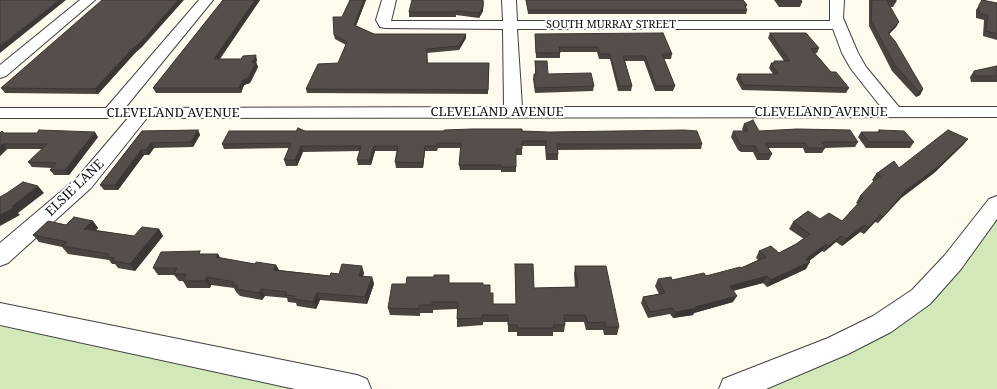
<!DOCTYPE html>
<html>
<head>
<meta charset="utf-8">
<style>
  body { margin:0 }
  canvas { display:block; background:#fefbee }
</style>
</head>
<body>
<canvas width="997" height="389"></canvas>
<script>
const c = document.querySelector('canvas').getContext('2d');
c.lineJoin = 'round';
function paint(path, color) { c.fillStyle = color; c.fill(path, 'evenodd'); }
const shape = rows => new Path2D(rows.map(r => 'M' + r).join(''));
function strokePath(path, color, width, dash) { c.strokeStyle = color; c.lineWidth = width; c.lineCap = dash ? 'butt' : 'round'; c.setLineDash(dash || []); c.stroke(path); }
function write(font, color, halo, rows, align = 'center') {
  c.font = font + ' "Noto Serif",serif'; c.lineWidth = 4; c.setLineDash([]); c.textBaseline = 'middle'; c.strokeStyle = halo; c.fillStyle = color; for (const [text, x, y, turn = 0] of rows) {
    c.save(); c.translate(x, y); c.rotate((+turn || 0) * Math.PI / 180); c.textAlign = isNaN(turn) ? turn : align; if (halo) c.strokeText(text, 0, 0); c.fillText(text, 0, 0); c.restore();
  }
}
paint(shape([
  [997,220,997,389,763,389,930,303],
  [0,326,232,372,313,389,0,389]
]), '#d3e8b9');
const minor = shape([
  [80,0,95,0,6,76,0,78,0,65,80,0],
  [199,0,213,0,125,108,504,107,503,29,385,28,380,27,376,20,382,0,396,0,391,21,503,21,502,0,516,0,517,21,830,21,830,0,844,0,843,18,858,53,866,67,899,107,997,107,997,117,147,118,91,188,8,263,0,266,0,243,77,178,128,118,0,118,0,108,106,108,199,0],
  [517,29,833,29,842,53,851,69,881,107,522,107,517,29],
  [997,196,997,219,961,269,930,304,891,332,848,354,766,389,719,389,723,379,828,338,873,316,912,290,945,255,989,199,997,196],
  [0,303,357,375,367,379,371,389,295,389,0,325,0,303]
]);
strokePath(minor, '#404040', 2);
paint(minor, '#fff');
paint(shape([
  [223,0,260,0,220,59,257,60,256,62,258,67,250,83,244,85,241,93,156,93,153,88],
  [350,0,366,0,356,26,374,34,466,38,459,50,427,53,428,63,489,63,488,94,307,93,306,89,338,63,346,45,335,39,334,35],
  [412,0,483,11,479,18,456,15,456,17,409,17,409,12],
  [526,0,743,0,747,5,746,8,747,10,746,14,528,14],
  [774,0,801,0,802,2,800,7,779,7],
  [869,0,896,0,896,2,893,7,890,7,899,22,896,27,889,34,923,89,920,95,916,97,892,71,869,26],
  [982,0,997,3,997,40,983,36,984,20,976,18,976,10],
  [770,33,819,48,817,53,815,53,831,72,849,88,846,93,742,90,736,79,738,74,773,74,769,68,771,63,773,63,774,61,784,61,768,38],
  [535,34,672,54,671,59,664,59,675,86,673,91,655,91,644,61,625,61,632,86,631,91,618,91,610,59,599,59,597,52,560,52,560,58,536,58],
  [142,47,136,52,98,94,5,93,1,88],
  [535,61,548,74,594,86,593,91,535,93,533,79,534,74,535,74],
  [997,66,997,82,971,82,970,77,974,71],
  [744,124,759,131,858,142,855,147,825,148,822,153,805,153,803,148,768,148,772,154,769,160,757,160,753,152,741,152,738,150,731,137,733,131,743,131,742,129],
  [198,130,200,135,193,147,154,148,149,155,144,155,118,190,104,190,100,185,142,131],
  [879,130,914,142,910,148,866,148,858,137,861,132,878,132],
  [305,131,522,131,702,144,701,149,558,150,558,160,546,160,545,146,522,146,522,155,516,155,516,172,501,172,501,170,460,170,459,165,461,148,438,148,437,151,425,151,423,168,396,168,395,162,397,151,375,151,371,165,358,165,357,160,360,151,303,152,297,166,286,166,284,160,289,148,224,149,222,144],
  [4,133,98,137,69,175,54,175,50,170,52,168,32,167,28,162,42,149,7,149,0,156],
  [968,139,963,145,934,173,901,198,878,223,875,222,864,234,860,232,842,246,836,242,824,252,822,251,809,261,806,269,767,287,763,283,733,291,733,302,694,313,693,315,673,318,670,314,648,318,641,303,643,297,659,294,655,286,658,279,672,280,706,276,741,268,758,260,756,258,759,251,779,253,796,244,804,239,789,229,793,222,820,219,842,221,858,204,856,203,860,196,874,182,872,180,876,174,899,168],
  [93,221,98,228,96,230,134,236,159,229,163,236,135,271,118,268,115,264,112,264,109,260,68,254,62,247,39,242,33,235,66,225],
  [202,254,218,254,220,258,255,264,276,265,279,270,330,276,339,274,364,273,363,276,372,277,374,284,367,304,320,300,316,309,297,306,296,303,288,302,287,298,265,296,262,300,240,296,236,292,234,288,211,285,210,288,187,288,183,281,179,281,174,275,158,275,153,268],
  [515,264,534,288,575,287,574,274,575,266,619,327,617,335,604,335,603,330,586,330,584,322,564,322,565,325,564,332,553,332,553,336,517,336,517,332,508,332,508,322,483,322,483,325,457,327,457,309,433,310,433,313,420,313,420,316,390,315,388,308,450,283,483,285,490,293,493,304,516,304]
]), '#4a4340');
paint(shape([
  [59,0,66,0,0,53,0,46],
  [178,0,184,0,142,47,136,52,98,94,95,89],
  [255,0,260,0,216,64,214,59],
  [364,0,366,0,355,28,354,25],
  [484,0,483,11,479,18,479,13],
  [899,22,896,27,885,38,888,33],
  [466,34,466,38,459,50,459,46],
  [256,55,257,60,254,68,252,63],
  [256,62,258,67,250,83,244,85,241,93,239,88,243,80],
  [923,89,920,95,916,97,919,92],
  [198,130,200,135,193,147,191,142],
  [95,132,98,137,69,175,65,170],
  [968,139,963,145,934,173,901,198,878,223,883,217,905,191],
  [151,143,154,148,149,155,146,150],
  [3,144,7,149,0,156,0,147],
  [301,146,303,152,297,166,295,160],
  [374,146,375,151,371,165,370,160],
  [425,146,425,151,423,168,423,163],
  [141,150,144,155,118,190,115,185],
  [38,186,44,193,18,213,20,215,0,226,0,215],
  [880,215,875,222,864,234,869,227],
  [93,221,98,228,90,236,84,229],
  [864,225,860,232,842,246,846,239],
  [159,229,163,236,135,271,130,264],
  [841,236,836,242,824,252,828,246],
  [826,244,822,251,804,265,810,262,806,269,767,287,770,280,806,259],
  [218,254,222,261,216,257],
  [276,265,280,272,273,270],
  [362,266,364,273,361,283,359,276],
  [767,276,763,283,726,292,730,286],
  [207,277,211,285,210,288,205,281],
  [372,277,374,284,367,304,365,297],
  [261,289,265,296,262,300,259,293],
  [317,293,320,300,316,309,313,302],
  [737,296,733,302,694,313,693,315,673,318,676,312]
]), '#3c3734');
const building = shape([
  [0,0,59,0,0,46,0,0],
  [102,0,178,0,140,43,133,48,95,89,1,88,102,0],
  [223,0,255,0,214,59,241,59,243,56,256,55,252,63,256,62,248,78,243,80,239,88,153,88,223,0],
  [350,0,364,0,354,25,374,34,466,34,459,46,427,49,427,63,489,63,488,90,306,89,318,64,338,63,347,42,334,35,333,17,342,17,350,0],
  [412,0,483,0,483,7,479,13,456,11,456,12,409,12,412,0],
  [526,0,743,0,747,5,744,5,747,10,528,10,526,0],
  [780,0,801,0,802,2,781,2,780,0],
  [872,0,896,0,896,2,887,1,899,22,888,33,895,41,923,89,919,92,895,65,871,21,872,0],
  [982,0,997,3,997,34,986,31,988,15,979,13,979,5,982,0],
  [663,33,672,54,662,54,675,86,656,86,645,56,623,56,632,86,619,86,610,54,600,54,598,47,559,47,560,53,536,53,535,34,663,33],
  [770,33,806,33,819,48,811,49,831,72,836,72,849,88,744,85,738,74,778,74,771,63,775,63,774,61,790,61,770,33],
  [535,61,547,61,548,74,591,73,594,86,535,88,534,74,536,74,535,61],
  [997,66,997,76,975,76,974,71,997,66],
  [753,120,759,131,797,129,850,130,858,142,822,142,825,148,808,148,805,143,765,143,772,154,759,154,755,146,744,146,740,144,733,131,748,131,744,124,753,120],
  [298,128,305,131,444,131,444,130,472,129,522,129,522,131,549,132,684,130,697,131,702,144,557,144,558,154,547,154,546,141,522,141,522,149,516,149,516,167,501,167,501,165,459,165,461,143,437,143,437,146,425,146,423,163,395,162,398,146,374,146,370,160,357,160,361,146,301,146,295,160,284,160,291,143,222,144,229,131,296,131,298,128],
  [39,130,95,132,65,170,50,170,56,163,28,162,47,144,3,144,0,147,0,133,2,131,4,133,37,133,39,130],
  [198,130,191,142,151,143,146,150,141,150,115,185,100,185,142,131,198,130],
  [879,130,904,131,914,142,869,142,861,132,880,132,879,130],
  [948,130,968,139,939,166,905,191,883,217,880,215,869,227,864,225,846,239,841,236,828,246,826,244,806,259,810,262,770,280,767,276,730,286,737,296,695,307,696,308,676,312,672,308,650,312,643,297,665,293,658,279,671,277,672,280,704,273,706,276,740,267,741,268,766,257,759,251,771,246,779,253,796,244,810,234,793,222,808,211,820,219,829,213,842,221,863,198,860,196,877,178,881,176,876,174,894,161,899,168,948,130],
  [23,182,38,186,12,206,14,208,0,215,0,197,7,193,23,182],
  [74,217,93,221,84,229,134,236,142,227,159,229,130,264,112,261,115,258,106,257,109,254,62,246,67,242,33,235,48,221,66,225,74,217],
  [200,251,199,254,218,254,216,257,255,264,256,262,276,265,273,270,330,276,331,273,339,274,342,264,362,266,359,276,372,277,365,297,317,293,313,302,294,299,295,296,285,295,287,292,261,289,259,293,236,289,238,286,232,285,234,282,207,277,205,281,183,281,186,274,174,274,177,268,153,268,161,252,200,251],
  [515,264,533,264,534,288,578,287,575,266,606,266,619,327,605,327,605,322,588,323,585,315,564,315,565,325,553,325,554,328,518,328,517,325,508,325,508,315,482,315,482,318,457,319,458,302,432,302,432,305,419,305,419,309,388,308,392,284,406,284,407,277,434,277,434,275,449,275,449,283,483,283,483,285,490,285,490,293,493,293,493,304,516,304,515,264]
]);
paint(building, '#564e4a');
strokePath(building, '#3c3734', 1);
write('11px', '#0d0d0d', '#fff', [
  ["SOUTH MURRAY STREET",611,25]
]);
write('13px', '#0d0d0d', '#fff', [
  ["CLEVELAND AVENUE",497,112],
  ["CLEVELAND AVENUE",821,112],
  ["CLEVELAND AVENUE",173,113],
  ["ELSIE LANE",75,188,-44]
]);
</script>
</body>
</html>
